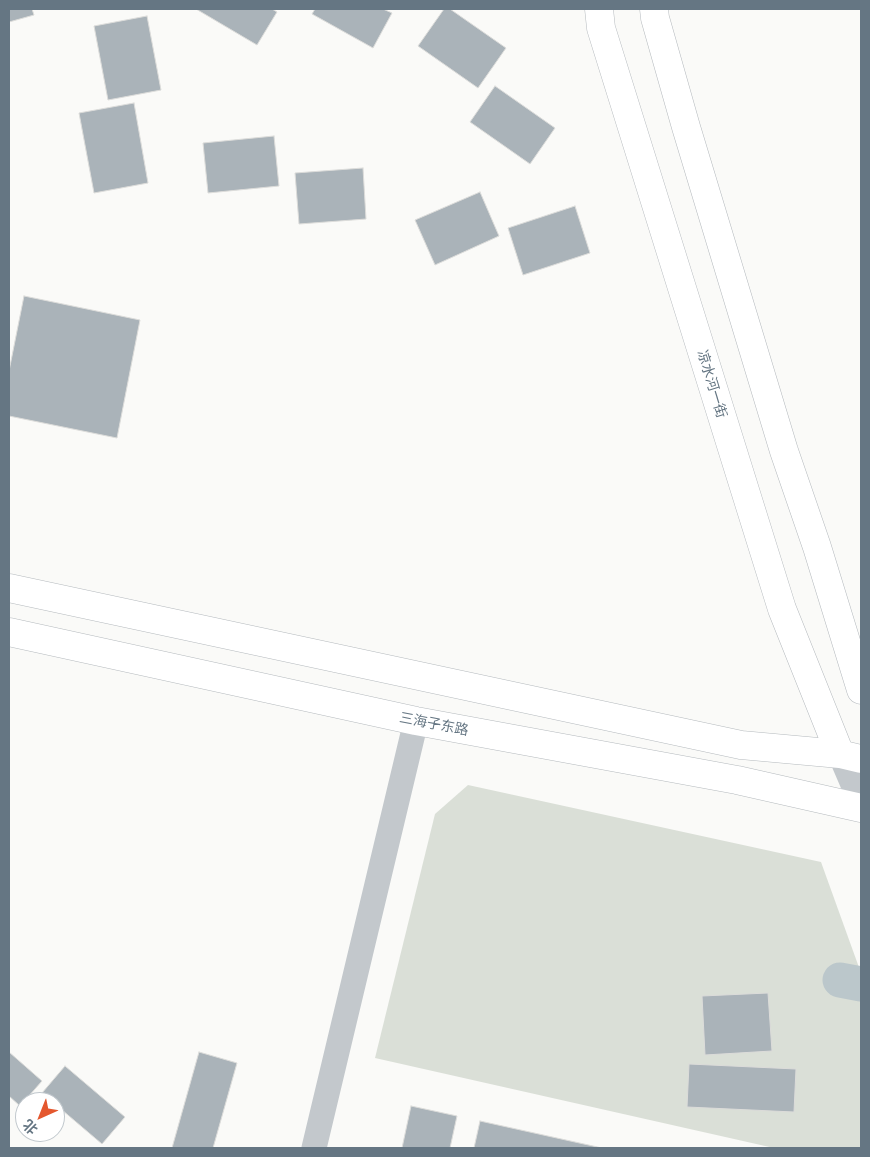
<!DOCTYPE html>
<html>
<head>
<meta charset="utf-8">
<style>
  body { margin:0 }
  #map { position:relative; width:870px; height:1157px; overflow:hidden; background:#fafaf8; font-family:Lato,"Noto Sans SC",sans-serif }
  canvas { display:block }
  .frame { position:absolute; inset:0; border:10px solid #657683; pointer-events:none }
  .north { position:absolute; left:15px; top:1092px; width:50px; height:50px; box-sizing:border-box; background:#fff; border:1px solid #c1c8cd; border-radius:50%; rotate:224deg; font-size:14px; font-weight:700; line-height:20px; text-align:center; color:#657683 }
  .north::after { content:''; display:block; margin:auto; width:18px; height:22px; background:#e4572e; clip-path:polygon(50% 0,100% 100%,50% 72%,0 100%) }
</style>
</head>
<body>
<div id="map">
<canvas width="870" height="1157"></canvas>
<div class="frame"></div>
<div class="north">北</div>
</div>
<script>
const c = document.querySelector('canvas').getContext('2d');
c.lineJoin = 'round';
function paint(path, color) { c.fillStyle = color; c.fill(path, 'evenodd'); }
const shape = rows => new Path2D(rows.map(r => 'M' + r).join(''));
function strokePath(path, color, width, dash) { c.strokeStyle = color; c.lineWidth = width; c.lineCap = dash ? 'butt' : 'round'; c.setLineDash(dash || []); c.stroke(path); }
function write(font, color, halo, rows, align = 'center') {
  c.font = font + ' Lato,"Noto Sans SC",sans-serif'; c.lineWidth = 5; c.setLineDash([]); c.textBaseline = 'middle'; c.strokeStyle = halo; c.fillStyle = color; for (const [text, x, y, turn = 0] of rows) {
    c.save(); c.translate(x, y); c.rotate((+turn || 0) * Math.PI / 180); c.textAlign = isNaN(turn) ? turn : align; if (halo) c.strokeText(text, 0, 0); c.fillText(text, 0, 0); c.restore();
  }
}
paint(shape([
  [468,785,821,862,861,973,861,1148,774,1148,375,1058,435,814]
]), '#dadfd7');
strokePath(shape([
  [840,980,861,984]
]), '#bbc7cb', 35);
const building = shape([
  [9,9,32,9,34,15,9,22,9,9],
  [196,9,272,9,277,12,257,45,196,9],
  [315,9,383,9,392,13,373,48,312,14,315,9],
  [444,9,450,9,506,48,478,88,418,46,444,9],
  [147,16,161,90,108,100,94,26,147,16],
  [495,86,555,128,530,164,470,122,495,86],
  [134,103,148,183,94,193,79,113,134,103],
  [274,136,279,186,208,193,203,143,274,136],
  [363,168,366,219,299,224,295,173,363,168],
  [480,192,499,236,435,265,415,220,480,192],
  [575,206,590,253,523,275,508,228,575,206],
  [24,296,140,320,117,438,9,416,9,371,24,296],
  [768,993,772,1051,705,1055,702,996,768,993],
  [9,1052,42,1081,20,1106,9,1096,9,1052],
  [199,1052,237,1063,213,1148,172,1148,199,1052],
  [689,1064,796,1069,794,1112,687,1107,689,1064],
  [65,1066,125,1117,102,1144,55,1104,55,1102,53,1102,42,1093,65,1066],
  [411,1106,457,1116,450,1148,402,1148,411,1106],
  [480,1121,602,1148,474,1148,480,1121]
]);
paint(building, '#aab3b9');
strokePath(building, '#dcdcda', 1);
const major = shape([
  [599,9,601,28,782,609,840,754],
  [654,9,655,18,686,127,784,451,817,547,861,690],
  [9,588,741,745,840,754,861,759],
  [9,632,416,721,737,780,861,808]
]);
strokePath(major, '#b5babe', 29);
strokePath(shape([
  [840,754,861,803],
  [314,1148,416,721]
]), '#c3c8cc', 25);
strokePath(major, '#fff', 28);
write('14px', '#657683', '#fff', [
  ["凉水河一街",712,384,73],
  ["三海子东路",434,724,11]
]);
</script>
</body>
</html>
